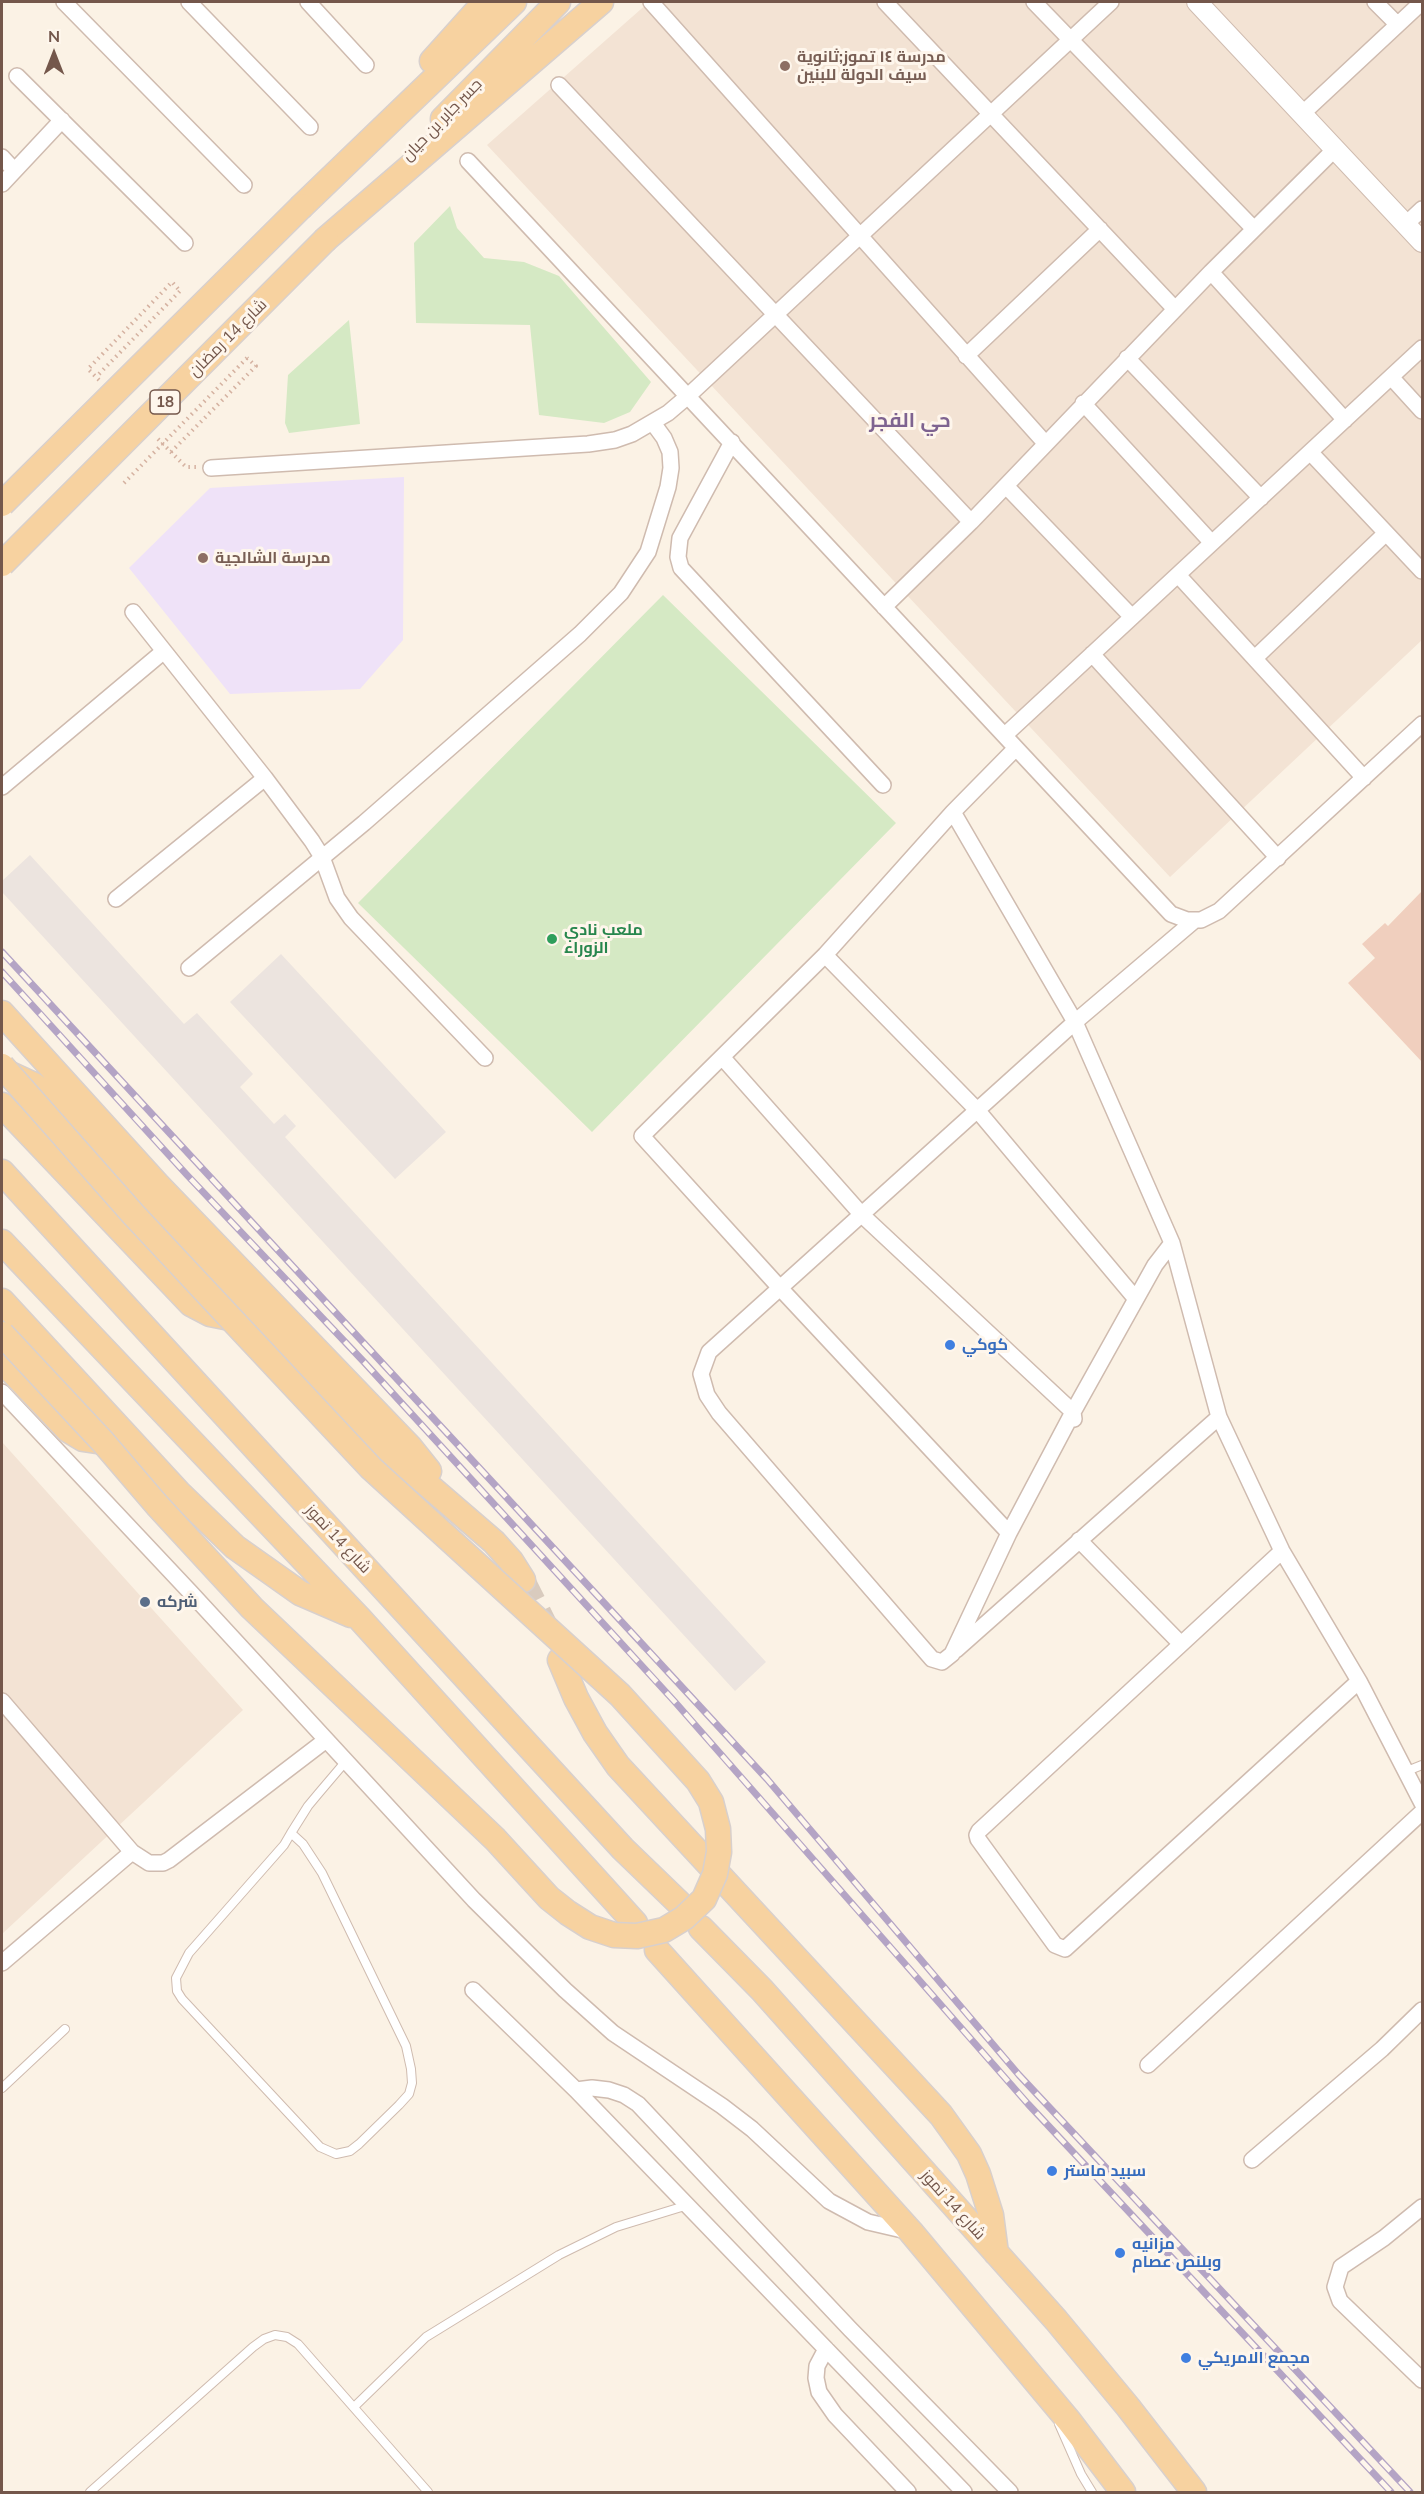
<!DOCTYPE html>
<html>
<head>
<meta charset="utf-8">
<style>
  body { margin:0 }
  #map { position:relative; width:1424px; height:2494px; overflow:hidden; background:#fbf2e5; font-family:Mulish,sans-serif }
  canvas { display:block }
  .frame { position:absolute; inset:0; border:3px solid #74574b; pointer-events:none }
  .north { position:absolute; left:24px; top:24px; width:60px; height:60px; -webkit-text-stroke:4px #fef6ec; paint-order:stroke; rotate:0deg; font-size:16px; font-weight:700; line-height:24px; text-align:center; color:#74574b }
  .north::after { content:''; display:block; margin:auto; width:21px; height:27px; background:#74574b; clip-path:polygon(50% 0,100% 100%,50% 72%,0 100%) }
</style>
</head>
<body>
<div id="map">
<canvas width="1424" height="2494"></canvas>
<div class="frame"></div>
<div class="north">N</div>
</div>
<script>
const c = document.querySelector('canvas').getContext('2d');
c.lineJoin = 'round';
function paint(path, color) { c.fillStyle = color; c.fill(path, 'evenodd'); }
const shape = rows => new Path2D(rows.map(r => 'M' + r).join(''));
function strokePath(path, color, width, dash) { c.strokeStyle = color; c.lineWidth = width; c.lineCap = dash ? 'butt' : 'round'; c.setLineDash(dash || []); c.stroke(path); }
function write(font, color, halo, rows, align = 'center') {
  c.font = font + ' Mulish,Cairo,sans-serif'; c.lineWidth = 6; c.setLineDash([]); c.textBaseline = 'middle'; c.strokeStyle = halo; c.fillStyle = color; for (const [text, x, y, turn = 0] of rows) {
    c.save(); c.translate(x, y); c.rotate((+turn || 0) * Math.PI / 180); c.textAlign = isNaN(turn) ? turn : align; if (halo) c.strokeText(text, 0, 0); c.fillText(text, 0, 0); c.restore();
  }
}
paint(shape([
  [649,2,1422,2,1422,640,1170,877,487,145],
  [2,1442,243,1710,2,1934]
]), '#f3e3d4');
paint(shape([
  [30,855,184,1024,197,1013,253,1074,240,1087,274,1124,285,1114,296,1126,285,1137,766,1662,735,1691,2,892,2,881],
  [281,954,446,1132,395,1179,230,1002]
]), '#ece4df');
paint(shape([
  [404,477,403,640,360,689,230,694,129,568,210,488]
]), '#efe2f8');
paint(shape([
  [450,206,457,228,484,258,524,262,559,276,651,382,630,412,604,423,539,415,530,325,416,323,414,243],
  [349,320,360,424,289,433,285,423,288,375],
  [663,595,896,823,592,1132,358,903]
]), '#d5e9c4');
paint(shape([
  [1422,891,1422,1062,1348,983,1375,958,1362,944,1385,923,1388,926]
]), '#f0cfbe');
strokePath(shape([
  [523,1580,548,1630]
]), '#d9cbbe', 24, [24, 12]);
const service = shape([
  [1407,1771,1422,1765],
  [291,1833,303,1844,322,1873,406,2046,411,2069,412,2083,409,2094,399,2105,359,2144,350,2151,336,2154,320,2147,182,1999,177,1991,176,1978,189,1953,284,1845,291,1833,308,1806,318,1794,346,1761],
  [2,2088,65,2029],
  [354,2407,426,2337,559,2255,616,2227,688,2205],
  [1059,2424,1081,2474,1092,2492],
  [90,2492,253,2347,264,2339,275,2335,287,2337,298,2344,428,2492]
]);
const minor = shape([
  [64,2,244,185],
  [189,2,310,127],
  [308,2,366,65],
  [651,2,1046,444],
  [885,2,1175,309],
  [1034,2,1254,229],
  [1375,2,1397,24],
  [17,76,185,243],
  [559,85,971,522],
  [1302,114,1422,2],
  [2,157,14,170],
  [468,161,1171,914,1187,920,1201,920,1219,911,1422,724],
  [2,184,62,120],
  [1406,224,1422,209],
  [1211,272,1345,420],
  [966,356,1100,229],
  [1127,358,1261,498],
  [1391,377,1422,411],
  [1083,403,1212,543],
  [732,442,680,538,678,557,681,568,883,785],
  [1310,452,1422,571],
  [211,468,588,444,615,440,632,434,668,413,688,396,1111,2],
  [1006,486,1132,617],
  [1178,575,1364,778],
  [884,607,971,522,1211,272,1335,149],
  [133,612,265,778,312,841,322,857,337,898,351,918,485,1058],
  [1092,654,1278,858],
  [1255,658,1386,533],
  [1005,735,1422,348],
  [2,787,164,651],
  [953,812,1075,1022,1172,1243,1219,1417,1282,1551,1359,1681,1422,1803],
  [116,899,265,778],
  [825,955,978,1111,1135,1298],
  [189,968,364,823,580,634,621,593,648,552,668,487,671,468,670,452,664,438,653,423],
  [722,1057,862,1215,1073,1412,1074,1419],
  [1172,1243,1155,1265,1073,1412,1009,1533,952,1654,942,1662,932,1659,719,1413,707,1395,701,1374,709,1352,1075,1022,1195,920],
  [2,1392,191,1593,474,1900,565,1990,613,2033,722,2106,752,2129,829,2201,868,2222,911,2232],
  [1009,1533,780,1288,642,1136,825,955,953,812,1016,748],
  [1079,1540,1181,1644],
  [1282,1551,979,1831,977,1835,978,1839,1055,1945,1065,1949,1359,1681],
  [956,1650,1219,1417],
  [2,1701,132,1852,149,1863,163,1863,169,1860,326,1740],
  [2,1963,132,1852],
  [473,1990,576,2090,964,2492],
  [1148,2065,1422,1812],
  [576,2090,592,2088,609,2090,624,2095,638,2104,850,2329,1010,2492],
  [1252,2160,1382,2049,1422,2010],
  [1422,2207,1384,2238,1341,2267,1335,2287,1340,2301,1422,2380],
  [826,2349,817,2366,816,2378,819,2392,835,2415,908,2492]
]);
const tertiary = shape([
  [1197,2,1422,242]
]);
const primary = shape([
  [432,61,485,2],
  [443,119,558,2],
  [302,206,514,2],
  [326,239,601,2],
  [2,1013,157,1184,409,1446,429,1471],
  [8,1073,34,1085,56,1102,320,1384,386,1449,494,1542,511,1561,523,1580],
  [2,1105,191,1304,210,1314,230,1318],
  [2,1172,623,1849,679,1903],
  [2,1242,360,1619,635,1923],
  [2,1301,179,1493,235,1547,300,1593,351,1615],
  [2,1361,68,1430,83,1439,103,1442],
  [560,1660,576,1698,595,1733,618,1766,941,2115,969,2154,978,2174,991,2215,996,2253],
  [701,1928,762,1990,1056,2320,1128,2407,1194,2492],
  [657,1950,911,2232,1069,2421,1123,2492]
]);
strokePath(service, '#cfbbaf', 10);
strokePath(minor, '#cfbbaf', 18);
strokePath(tertiary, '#cfbbaf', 22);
strokePath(primary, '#d8d0cd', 27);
strokePath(shape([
  [99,380,88,369,172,282,180,291],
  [158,439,186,467,196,467],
  [171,452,256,366,247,358]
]), '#d5b2a1', 4, [1.5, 4.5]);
strokePath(service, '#fff', 8);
strokePath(minor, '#fff', 15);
strokePath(tertiary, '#fff', 20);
strokePath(primary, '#f7d2a0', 24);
const rail = shape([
  [2,952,767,1779,1019,2075,1410,2492],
  [2,972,187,1175,364,1362,675,1702,1028,2104,1391,2492]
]);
strokePath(rail, '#b4a4c5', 7);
strokePath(rail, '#fef6ec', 4.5, [14]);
const primaryBridge = shape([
  [2,504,302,206],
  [2,564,326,239],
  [2,1066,133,1214,371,1468,620,1695,698,1781,711,1802,718,1829,719,1852,715,1874,704,1899,684,1918,664,1930,637,1936,614,1935,590,1927,568,1913,549,1898,495,1839,252,1608,157,1505,103,1442,2,1334]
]);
strokePath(primaryBridge, '#d8d0cd', 27, []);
strokePath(shape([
  [99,374,180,291],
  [124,483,247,358]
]), '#d5b2a1', 4, [1.5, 4.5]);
strokePath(primaryBridge, '#f7d2a0', 24);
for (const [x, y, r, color] of [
  [785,66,6,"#8d6e63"],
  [203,558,6,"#8d6e63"],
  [552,939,6,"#2e9e5b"],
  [950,1345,6,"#3f7fe0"],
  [145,1602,6,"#5c6f8a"],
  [1052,2171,6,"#3f7fe0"],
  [1120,2253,6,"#3f7fe0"],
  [1186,2358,6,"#3f7fe0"]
]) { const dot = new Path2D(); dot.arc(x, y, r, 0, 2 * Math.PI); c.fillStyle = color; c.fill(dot); strokePath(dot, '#fef6ec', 2); }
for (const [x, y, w] of [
  [165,402,30]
]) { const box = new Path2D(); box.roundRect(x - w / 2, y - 12, w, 24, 4.5); c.fillStyle = '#fef6ec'; c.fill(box); strokePath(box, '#74574b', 1.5); }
write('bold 15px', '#74574b', null, [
  ["18",165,402]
]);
write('bold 16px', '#785e54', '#fef6ec', [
  ["مدرسة ١٤ تموز;ثانوية",797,57],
  ["سيف الدولة للبنين",797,75],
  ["مدرسة الشالجية",215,558]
], 'left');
write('16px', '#74574b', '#fef6ec', [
  ["جسر جابر بن حيان",442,120,-46],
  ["شارع 14 رمضان",228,338,-45],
  ["شارع 14 تموز",338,1539,47],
  ["شارع 14 تموز",953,2205,48]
]);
write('bold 16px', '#27864d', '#fef6ec', [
  ["ملعب نادي",564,930],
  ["الزوراء",564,948]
], 'left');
write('bold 16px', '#366cbe', '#fef6ec', [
  ["كوكي",962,1345],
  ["سبيد ماستر",1064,2171],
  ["مزانيه",1132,2244],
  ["وبلنص عصام",1132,2262],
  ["مجمع الامريكي",1198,2358]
], 'left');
write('bold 16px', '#4e5e75', '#fef6ec', [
  ["شركه",157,1602]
], 'left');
write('bold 20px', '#7e6390', '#fef6ec', [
  ["حي الفجر",910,421]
]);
</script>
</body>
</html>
